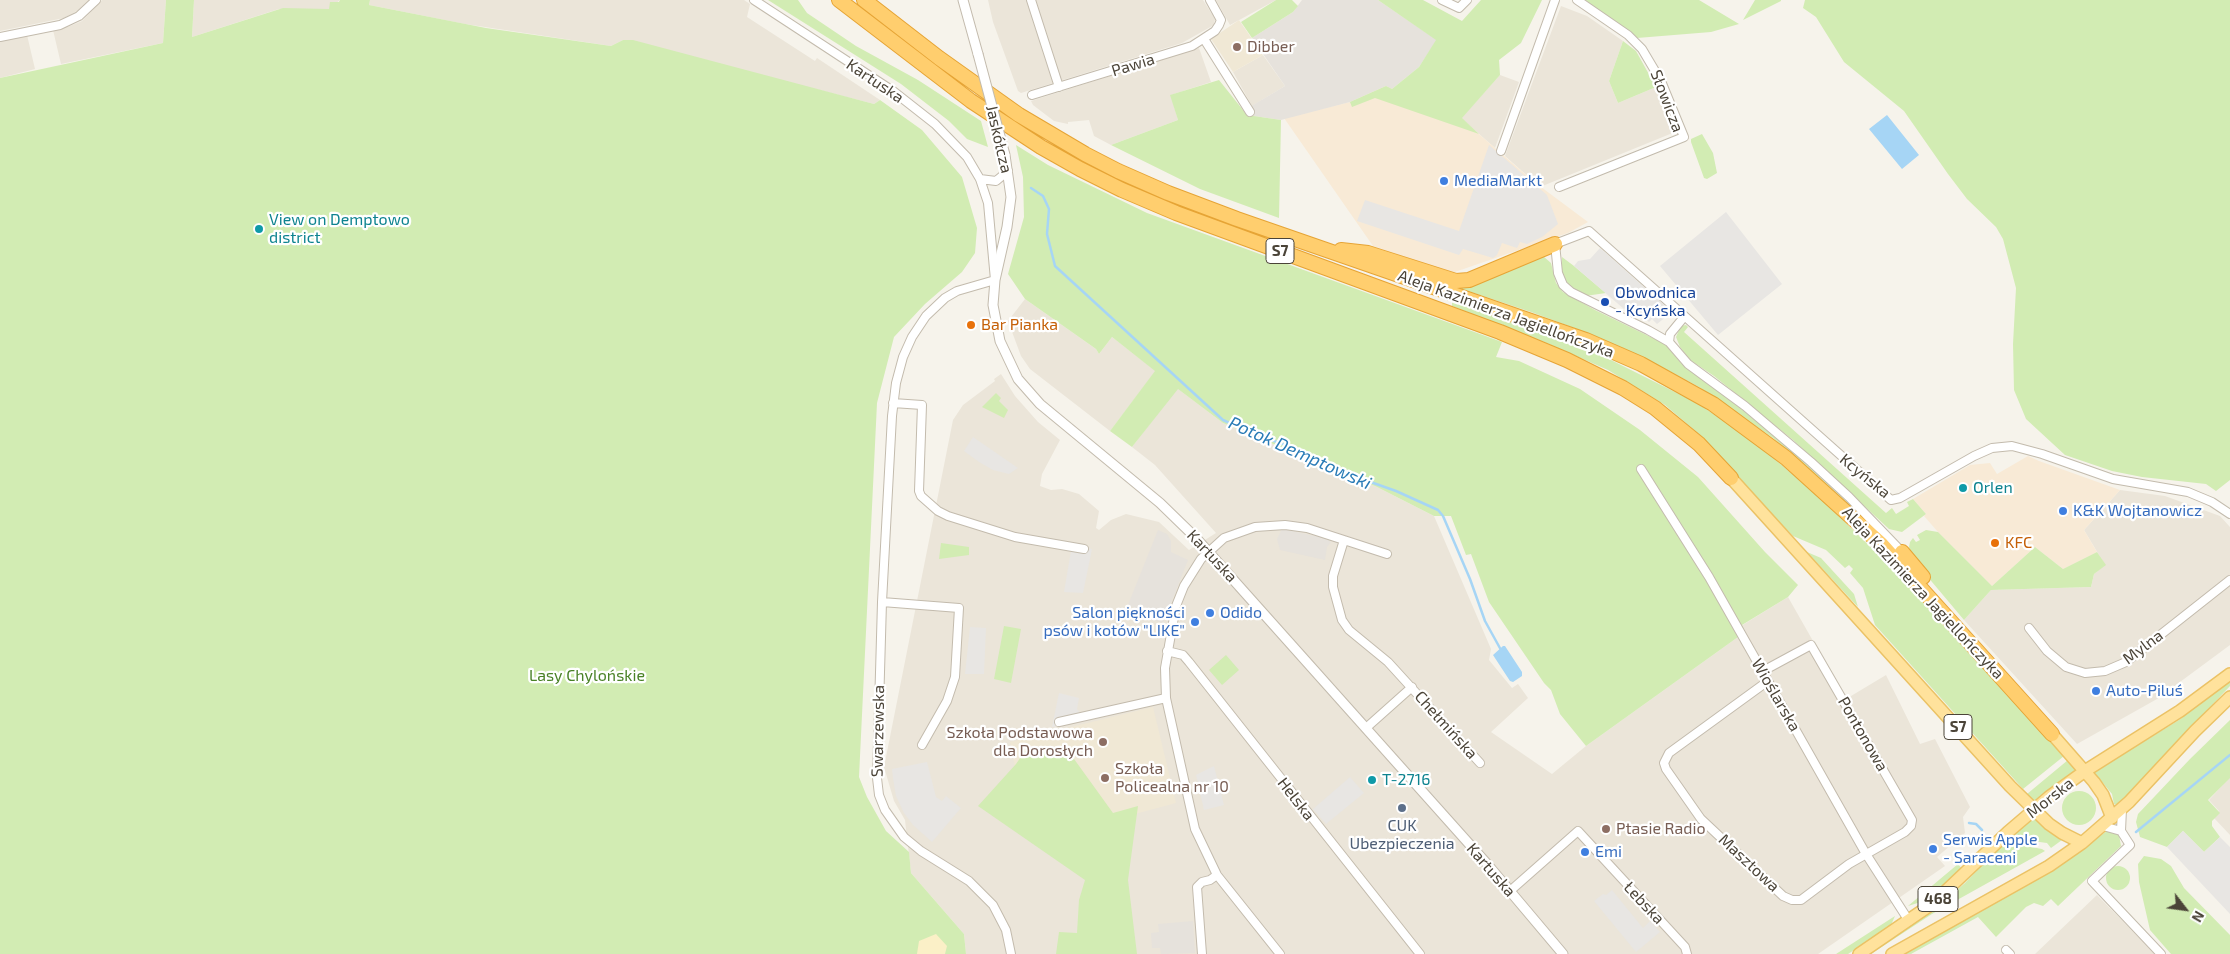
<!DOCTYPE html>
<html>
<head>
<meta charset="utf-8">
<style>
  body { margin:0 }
  #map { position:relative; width:2230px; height:954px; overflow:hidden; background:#f6f3eb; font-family:"Exo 2",sans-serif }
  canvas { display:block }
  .north { position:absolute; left:2160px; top:884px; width:50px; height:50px; -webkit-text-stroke:4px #fff; paint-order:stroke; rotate:120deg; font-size:14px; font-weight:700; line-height:20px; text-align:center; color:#4b4438 }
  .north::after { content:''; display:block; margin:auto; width:18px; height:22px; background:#4b4438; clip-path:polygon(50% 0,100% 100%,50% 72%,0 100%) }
</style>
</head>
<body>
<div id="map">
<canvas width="2230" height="954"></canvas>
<div class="north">N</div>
</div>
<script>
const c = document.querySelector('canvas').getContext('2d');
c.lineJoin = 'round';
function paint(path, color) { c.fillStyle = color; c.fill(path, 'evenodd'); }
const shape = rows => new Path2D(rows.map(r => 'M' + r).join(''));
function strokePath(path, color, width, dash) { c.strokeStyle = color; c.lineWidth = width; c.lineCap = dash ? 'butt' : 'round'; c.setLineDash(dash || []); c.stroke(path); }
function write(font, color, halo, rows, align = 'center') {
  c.font = font + ' "Exo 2",sans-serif'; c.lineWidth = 4.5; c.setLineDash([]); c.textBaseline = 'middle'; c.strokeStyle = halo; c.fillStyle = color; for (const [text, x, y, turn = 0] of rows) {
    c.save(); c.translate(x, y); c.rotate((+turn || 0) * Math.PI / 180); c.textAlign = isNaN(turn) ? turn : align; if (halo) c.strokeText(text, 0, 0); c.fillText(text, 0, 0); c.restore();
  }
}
paint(shape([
  [0,0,91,0,79,10,64,18,0,31],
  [102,0,166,0,163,43,61,64,53,30,70,26,82,21],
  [194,0,340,0,329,9,279,9,192,37],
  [370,0,744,0,750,4,747,17,815,61,817,58,880,100,874,104,623,40,611,46,465,24,369,5],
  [988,0,1203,0,1215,19,1214,25,1182,43,1021,93,1018,91,993,22],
  [1216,0,1276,0,1230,25],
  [1561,6,1587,16,1623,41,1609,81,1618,103,1656,87,1675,132,1540,187,1505,156],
  [27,35,35,69,0,78,0,41],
  [1199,48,1211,82,1171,95,1178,120,1111,145,1094,136,1089,120,1068,122,1068,124,1054,121,1033,105,1031,101],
  [1263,55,1285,86,1252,106,1233,72],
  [1500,75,1519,82,1495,148,1461,118],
  [1025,299,1096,349,1099,354,1112,337,1156,371,1110,431,1030,369,1021,356,1008,321],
  [1001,374,1015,396,1038,422,1060,440,1042,474,1040,486,1051,490,1062,489,1079,494,1099,511,1096,528,1099,530,1111,520,1126,514,1159,522,1189,550,1216,533,1155,465,1132,447,1177,388,1223,423,1297,454,1310,465,1375,486,1434,516,1491,649,1489,660,1512,688,1518,684,1528,698,1491,732,1552,774,1586,746,1745,632,1741,626,1788,597,1846,699,1886,675,1920,744,1935,739,1970,807,1963,817,1965,833,1937,857,1945,866,1818,954,966,954,964,934,911,873,905,820,894,801,884,767,953,420,963,405,995,381,994,379],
  [2120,490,2165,496,2220,516,2230,527,2230,645,2157,699,2077,744,1964,620,1991,590,2091,587,2094,574,2105,565,2084,530],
  [2230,777,2230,835,2214,818,2219,811,2209,800],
  [2097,895,2155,954,2035,954]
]), '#ebe5d9');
paint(shape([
  [1386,86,1457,115,1533,181,1588,222,1568,233,1452,273,1373,246,1284,118,1350,102],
  [2028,456,2039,461,2120,490,2084,530,2097,552,2063,569,2035,547,1992,586,1938,532,1924,516,1926,514,1913,499,1970,465,1990,463,1997,474]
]), '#f8ead6');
paint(shape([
  [1302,0,1378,0,1437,40,1419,67,1392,89,1386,86,1350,102,1281,120,1247,115,1243,111,1285,86,1252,38,1293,12],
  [1282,529,1324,538,1331,542,1327,547,1325,560,1280,550,1277,539],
  [1158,530,1167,534,1171,541,1171,552,1188,560,1163,623,1135,614,1137,609,1128,605],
  [1193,921,1195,953,1161,954,1160,948,1152,948,1151,933,1159,932,1158,924]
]), '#e6e2dc');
paint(shape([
  [1239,20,1263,55,1233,72,1211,39],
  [1153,707,1176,803,1030,842,1010,742]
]), '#f0e8d5');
paint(shape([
  [166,0,194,0,192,37,283,8,329,9,330,2,339,2,340,0,370,0,369,5,486,28,611,46,623,40,633,40,874,104,880,100,922,130,962,177,977,228,975,253,962,272,925,304,894,337,877,403,859,777,867,797,886,831,909,852,911,873,964,934,966,954,0,954,0,78,163,43],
  [768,0,798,0,807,13,856,46,918,80,981,121,988,147,967,139,949,121,901,84],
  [1276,0,1292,0,1298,6,1293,12,1252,38,1241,22],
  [1378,0,1423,0,1462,21,1481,0,1542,0,1521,43,1499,60,1500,75,1462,118,1479,134,1375,98,1352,107,1350,102,1386,86,1392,89,1419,67,1436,40],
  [1585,0,1699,0,1739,24,1711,32,1637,38],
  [1755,0,1781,0,1781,1,1743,20],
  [1805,0,2230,0,2230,480,2216,491,2206,484,2142,477,2112,471,2065,455,2026,419,2014,390,2013,344,2016,288,2003,239,1996,227,1967,199,1948,174,1904,111,1844,62,1816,17,1803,8],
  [1623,41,1636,51,1656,87,1618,103,1609,81],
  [1219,80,1247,115,1281,120,1279,218,1200,189,1111,145,1178,120,1170,95],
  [1702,134,1713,153,1717,173,1707,179,1704,178,1691,142,1691,139],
  [1016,145,1048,165,1147,213,1502,342,1496,357,1519,361,1580,389,1640,430,1698,477,1765,552,1798,585,1788,597,1742,625,1745,632,1586,746,1560,714,1551,690,1544,683,1489,602,1471,554,1466,555,1451,516,1434,516,1375,486,1310,465,1297,454,1223,423,1178,389,1132,447,1110,431,1155,371,1112,337,1099,354,1096,349,1025,299,1008,274,1024,217,1023,177],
  [1543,256,1551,263,1556,283,1563,292,1595,310,1665,344,1681,363,1717,389,1790,449,1872,525,1904,558,1819,478,1773,438,1699,387,1643,357,1593,335,1531,312,1459,288,1458,286],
  [1562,257,1574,266,1606,293,1585,296,1570,287,1562,274],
  [1452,302,1533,329,1609,359,1695,402,1749,437,1819,497,1884,560,2064,756,2023,789,1875,625,1863,588,1850,573,1853,569,1849,565,1845,568,1826,550,1793,536,1726,467,1701,436,1665,405,1608,370,1544,342,1452,306],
  [1686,325,1688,327,1684,332,1886,513,1892,508,1896,514,1909,506,1907,502,1913,499,1926,514,1902,532,1889,529,1793,440,1714,376,1690,360,1680,347,1676,337,1681,326],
  [996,393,1001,398,999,401,1008,410,1004,418,982,407],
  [1926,530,1938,532,1992,586,2035,547,2063,569,2097,552,2106,565,2094,574,2091,587,1991,590,1964,620,1911,557,1909,547,1910,542,1913,538,1916,542,1920,540,1917,535],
  [941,543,969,547,969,555,939,559],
  [1807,552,1821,558,1854,594,1858,607],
  [1004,626,1021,629,1011,683,994,679],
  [1226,655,1239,670,1222,685,1209,670],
  [2230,681,2230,686,2127,795,2117,805,2114,804,2112,794,2094,772,2179,720],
  [2230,720,2230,778,2208,800,2220,813,2212,821,2212,826,2220,837,2204,852,2183,831,2167,847,2140,837,2136,822,2138,814,2190,759],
  [1025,751,1069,752,1113,813,1138,806,1128,880,1137,954,1056,954,1059,932,1077,933,1079,900,1085,880,978,806,1016,764],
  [2068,760,2076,770,2034,802,2027,794],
  '2062 808a17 17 0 1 1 34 0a17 17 0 1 1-34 0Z',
  [2035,815,2049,830,2062,840,2051,848,2047,843,2010,838],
  [2107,831,2119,835,2121,846,2058,906,2051,899,2043,906,2034,903,2026,907,1996,937,1978,917,1911,954,1902,954,2043,876],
  [2004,842,2042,849,2045,851,1932,914,1871,954,1867,954,1935,909,1965,883],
  [2144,856,2161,859,2171,866,2184,888,2230,935,2230,954,2171,954,2150,930,2139,882,2138,864],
  [1958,864,1962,869,1938,891,1924,901,1908,906],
  '2106 878a12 12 0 1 1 24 0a12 12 0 1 1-24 0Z',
  [1895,916,1891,925,1885,930,1848,954,1836,954]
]), '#d2ecb3');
paint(shape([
  [936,934,947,946,945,954,917,954,919,941]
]), '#fbf0c7');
paint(shape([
  [1489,145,1547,195,1558,224,1542,237,1527,244,1520,242,1517,248,1502,243,1497,255,1493,258,1463,249,1459,255,1357,221,1365,200,1459,231],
  [1726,212,1782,284,1718,335,1660,266],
  [1600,248,1672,312,1657,324,1652,319,1649,322,1629,305,1624,309,1574,266,1578,261,1590,259],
  [973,437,1018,468,1009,474,993,470,979,462,964,451],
  [1072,545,1092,549,1083,593,1064,592],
  [970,627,986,628,984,674,965,674],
  [1059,693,1079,698,1077,709,1081,714,1090,715,1091,720,1052,727],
  [927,762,936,797,942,801,946,796,961,808,932,842,913,825,904,813,896,796,893,778,892,769],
  [1214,766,1224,805,1204,810,1196,775],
  [1350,777,1364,793,1326,824,1313,809],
  [2183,831,2204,852,2220,837,2230,847,2230,914,2167,847],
  [1612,890,1643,928,1650,921,1660,932,1636,952,1594,901,1603,894,1606,895]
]), '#e8e6e3');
paint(shape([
  [1887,115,1919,155,1902,169,1869,129],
  [1503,646,1505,646,1522,672,1522,676,1513,682,1510,681,1493,655]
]), '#a6d5f5');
strokePath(shape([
  [1031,188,1043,196,1049,209,1047,234,1055,266,1223,420,1256,435,1283,444,1314,462,1396,491,1438,510,1443,516,1470,579,1485,621,1501,650],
  [1969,823,1976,824,1982,830],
  [2136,832,2230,755]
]), '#a6d5f5', 2.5);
const minor = shape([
  [754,0,893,91,935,124,967,157,980,179,988,203,995,280,957,291,945,298,926,316,912,337,903,357,896,383,892,416,882,602,877,778,879,795,885,810,904,837,921,851,969,881,993,905,1006,930,1011,954],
  [1031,0,1059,87],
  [1442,0,1459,8,1467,0],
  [0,37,60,25,79,16,96,0],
  [1204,39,1250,112],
  [1032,95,1192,46,1215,31,1219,25,1221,20,1210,0],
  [1501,151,1555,0],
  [980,179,996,181,1008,171],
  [1559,187,1684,137,1661,81,1642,49,1628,35,1577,0],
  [1669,342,1670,334,1684,317],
  [893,403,922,405,919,491,921,496,938,511,948,516,1015,537,1084,549],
  [1641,469,1709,577,1866,854,1909,921],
  [1344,540,1333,576,1333,587,1342,620,1349,630,1388,662,1480,763],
  [1902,552,1849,497,1811,462,1745,406,1688,364,1669,342,1648,330,1571,292,1563,285,1558,273,1555,244,1589,231,1891,500,1900,498,1974,456,1992,448,2012,446,2042,454,2113,479,2188,492,2212,502,2230,514],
  [882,602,959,608,955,677,947,701,922,745],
  [2029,628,2047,651,2066,667,2085,673,2105,671,2126,662,2230,580],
  [1167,651,1183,655,1189,662,1420,954],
  [1763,671,1811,645,1912,820,1911,826,1905,832,1849,864,1801,900,1792,900,1783,896,1701,819,1666,769,1664,763,1669,753,1768,681],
  [1059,722,1166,698],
  [1366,728,1412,687],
  [2122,809,2121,831,2130,845,2092,881,2161,954],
  [2103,826,2121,831],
  [1510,891,1578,831,1685,947,1687,954],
  [2006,950,2010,954],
  [1202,954,1197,887,1202,882,1210,880,1217,875],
  [1280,954,1217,875,1195,829,1166,698,1165,668,1176,606,1184,586,1201,559,1224,538,1255,527,1285,525,1307,528,1387,554]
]);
const tertiary = shape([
  [963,0,978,54],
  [1005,155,1011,197,1007,227,995,280,993,305,1000,341,1018,379,1040,404,1160,503,1196,538,1488,865,1563,954]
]);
const primary = shape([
  [1731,478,2010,786,2049,824,2062,833,2082,843],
  [2052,734,2094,782,2103,795,2112,818],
  [1859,954,1932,904,2008,832,2049,797,2085,771,2180,711,2230,674],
  [1892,954,2049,866,2082,843,2129,802,2195,731,2230,697]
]);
const motorway = shape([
  [839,0,971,101,1041,147,1080,169,1122,190,1176,213,1500,332,1567,360,1623,388,1655,408,1699,444,1731,478],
  [864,0,939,58,1019,115,1085,154,1118,171,1168,193,1237,219,1586,340,1641,364,1713,404,1786,458,1881,544,2052,734],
  [1341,250,1368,253,1456,281,1469,280,1555,244],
  [1902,552,1923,577]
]);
strokePath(minor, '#c3bbad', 10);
strokePath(tertiary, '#c3bbad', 11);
strokePath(primary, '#ebc265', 14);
strokePath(motorway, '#e6a435', 16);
strokePath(minor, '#fff', 8);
strokePath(tertiary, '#fff', 9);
strokePath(primary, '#ffe29c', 11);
strokePath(motorway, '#ffce6e', 14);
const tertiaryBridge = shape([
  [978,54,1005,155]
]);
strokePath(tertiaryBridge, '#c3bbad', 11, []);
strokePath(tertiaryBridge, '#fff', 9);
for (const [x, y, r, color] of [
  [1237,47,5,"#8d6e63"],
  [1444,181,5,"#3f7fe0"],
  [259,229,5,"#0f9aa8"],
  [1605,302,5,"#1a4fb4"],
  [971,325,5,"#e8710a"],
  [1963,488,5,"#0f9aa8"],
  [2063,511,5,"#3f7fe0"],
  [1995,543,5,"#e8710a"],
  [1210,613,5,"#3f7fe0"],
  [1195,622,5,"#3f7fe0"],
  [2096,691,5,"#3f7fe0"],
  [1103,742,5,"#8d6e63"],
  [1105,778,5,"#8d6e63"],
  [1372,780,5,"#0f9aa8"],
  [1402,808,5,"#5c6f8a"],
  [1606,829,5,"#8d6e63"],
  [1933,849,5,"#3f7fe0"],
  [1585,852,5,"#3f7fe0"]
]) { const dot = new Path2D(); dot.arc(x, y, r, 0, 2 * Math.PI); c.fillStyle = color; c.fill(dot); strokePath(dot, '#fff', 2); }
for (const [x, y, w] of [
  [1280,251,28],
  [1958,727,28],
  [1938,899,40]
]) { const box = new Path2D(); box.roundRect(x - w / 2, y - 12.5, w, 25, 4); c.fillStyle = '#fff'; c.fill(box); strokePath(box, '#4b4438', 1); }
write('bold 15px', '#4b4438', null, [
  ["S7",1280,251],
  ["S7",1958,727],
  ["468",1938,899]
]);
write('16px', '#785e54', '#fff', [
  ["Dibber",1247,47],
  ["Szkoła Podstawowa",1093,733,"right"],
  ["dla Dorosłych",1093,751,"right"],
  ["Szkoła",1115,769],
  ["Policealna nr 10",1115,787],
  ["Ptasie Radio",1616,829]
], 'left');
write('16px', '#4b4438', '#fff', [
  ["Pawia",1133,65,-17],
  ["Kartuska",875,81,34],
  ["Słowicza",1667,101,69],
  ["Jaskółcza",999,139,77],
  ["Aleja Kazimierza Jagiellończyka",1506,314,20],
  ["Kcyńska",1865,476,39],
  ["Kartuska",1212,556,47],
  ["Aleja Kazimierza Jagiellończyka",1923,593,47],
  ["Mylna",2143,647,-37],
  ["Wioślarska",1776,695,60],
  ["Chełmińska",1446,725,48],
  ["Swarzewska",878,731,-89],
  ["Pontonowa",1863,734,60],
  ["Morska",2050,798,-38],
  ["Helska",1296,799,52],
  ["Masztowa",1749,863,43],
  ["Kartuska",1491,870,49],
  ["Łebska",1644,903,47]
]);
write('16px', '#366cbe', '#fff', [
  ["MediaMarkt",1454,181],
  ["K&K Wojtanowicz",2073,511],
  ["Salon piękności",1185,613,"right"],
  ["psów i kotów \"LIKE\"",1185,631,"right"],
  ["Odido",1220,613],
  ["Auto-Piluś",2106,691],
  ["Serwis Apple",1943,840],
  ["- Saraceni",1943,858],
  ["Emi",1595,852]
], 'left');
write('16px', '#0d838f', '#fff', [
  ["View on Demptowo",269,220],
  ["district",269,238],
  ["Orlen",1973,488],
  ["T-2716",1382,780]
], 'left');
write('16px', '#164399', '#fff', [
  ["Obwodnica",1615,293],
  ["- Kcyńska",1615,311]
], 'left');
write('16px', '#c56008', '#fff', [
  ["Bar Pianka",981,325],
  ["KFC",2005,543]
], 'left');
write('16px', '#4a8227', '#fff', [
  ["Lasy Chylońskie",587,676]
]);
write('16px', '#4e5e75', '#fff', [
  ["CUK",1402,826],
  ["Ubezpieczenia",1402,844]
]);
write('italic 18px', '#297bb6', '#fff', [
  ["Potok Demptowski",1300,453,24]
]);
</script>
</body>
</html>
